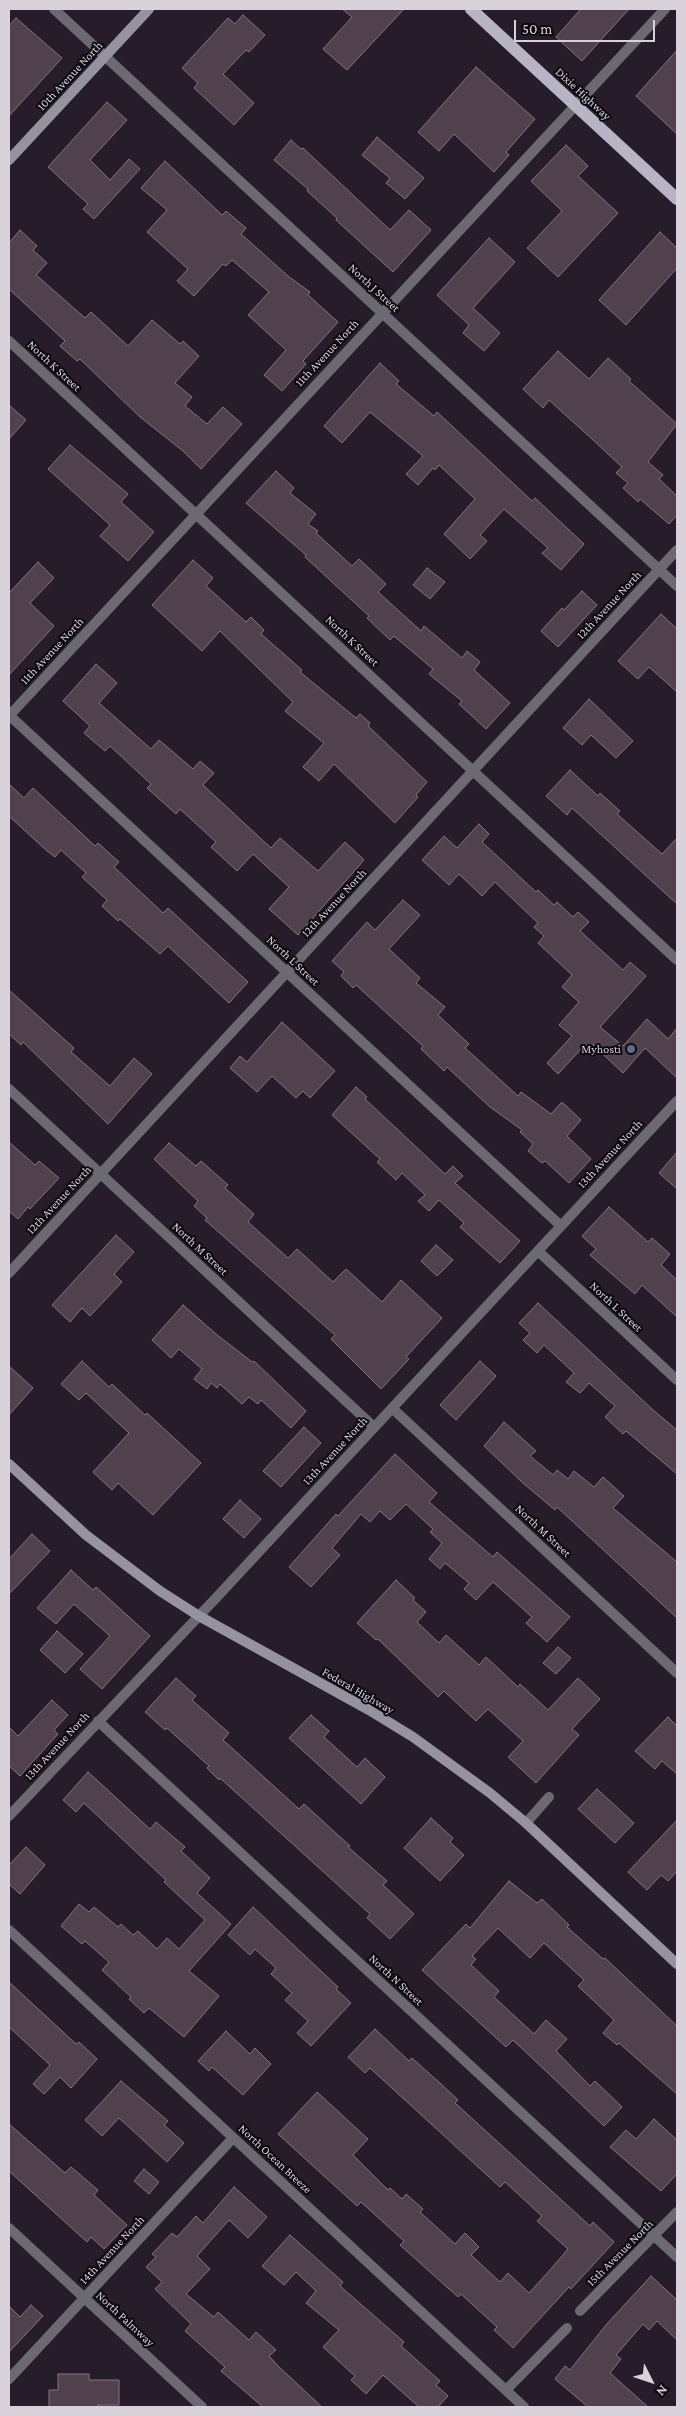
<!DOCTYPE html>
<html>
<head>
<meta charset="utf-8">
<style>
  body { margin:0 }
  #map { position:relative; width:686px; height:2416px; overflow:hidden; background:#271c2a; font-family:"Crimson Pro",serif }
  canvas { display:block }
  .frame { position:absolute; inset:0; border:10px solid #d9d2db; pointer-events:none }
  .north { position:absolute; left:626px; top:2356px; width:50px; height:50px; -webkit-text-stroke:4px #0d090e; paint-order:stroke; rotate:131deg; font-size:14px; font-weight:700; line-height:20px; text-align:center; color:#d9d2db }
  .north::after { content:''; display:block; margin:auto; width:18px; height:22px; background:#d9d2db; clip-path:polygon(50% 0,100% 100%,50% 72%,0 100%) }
  .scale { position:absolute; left:514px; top:20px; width:141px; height:22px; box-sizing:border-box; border:2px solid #d9d2db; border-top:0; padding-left:6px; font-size:15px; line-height:18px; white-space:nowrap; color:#d9d2db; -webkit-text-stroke:4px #0d090e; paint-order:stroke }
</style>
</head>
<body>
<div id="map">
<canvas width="686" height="2416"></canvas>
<div class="frame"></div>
<div class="north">N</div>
<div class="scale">50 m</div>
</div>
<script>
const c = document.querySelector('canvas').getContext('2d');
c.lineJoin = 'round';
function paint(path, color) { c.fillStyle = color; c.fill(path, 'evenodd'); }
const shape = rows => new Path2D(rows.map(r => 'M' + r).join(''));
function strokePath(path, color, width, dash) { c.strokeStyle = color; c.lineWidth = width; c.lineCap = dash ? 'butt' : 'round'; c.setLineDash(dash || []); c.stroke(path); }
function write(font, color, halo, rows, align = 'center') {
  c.font = font + ' "Crimson Pro",serif'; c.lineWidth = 4; c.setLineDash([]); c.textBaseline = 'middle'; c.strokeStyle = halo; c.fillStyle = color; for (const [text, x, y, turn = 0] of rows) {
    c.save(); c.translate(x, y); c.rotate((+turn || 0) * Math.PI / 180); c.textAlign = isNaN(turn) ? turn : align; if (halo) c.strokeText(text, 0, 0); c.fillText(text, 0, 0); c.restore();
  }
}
const building = shape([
  [342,9,404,9,347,70,323,49,352,17,342,9],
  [581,9,629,9,582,61,556,37,581,9],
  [243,15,265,35,249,52,246,50,223,74,254,103,234,125,194,88,198,83,182,68,228,18,235,24,243,15],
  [16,18,62,58,9,116,9,26,16,18],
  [677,50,677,134,636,96,677,50],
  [476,67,535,119,506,152,509,155,494,172,454,134,439,151,418,132,476,67],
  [107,102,127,120,90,160,110,180,129,159,140,169,94,219,83,209,88,204,48,167,107,102],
  [377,137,424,178,405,199,386,183,390,178,362,155,377,137],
  [291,140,301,149,303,148,390,230,409,210,431,230,393,272,336,220,337,218,307,191,308,189,274,160,291,140],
  [566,145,588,166,578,176,618,213,558,277,527,248,562,211,531,181,566,145],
  [165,161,222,215,226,211,246,228,241,234,288,276,310,292,308,295,338,322,303,361,306,364,282,391,264,375,286,350,248,315,269,292,232,260,226,266,223,264,194,296,177,281,188,269,147,232,167,210,141,188,165,161],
  [20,230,37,246,33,250,47,263,36,275,85,318,91,312,128,346,152,320,180,344,183,341,199,356,175,383,192,397,185,406,207,424,223,407,242,424,201,469,183,451,140,417,80,359,77,361,60,346,65,341,9,289,9,243,20,230],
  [660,232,677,248,677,268,626,325,599,300,660,232],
  [489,238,515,262,473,308,500,333,484,351,463,333,469,325,437,295,489,238],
  [558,351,589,379,608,358,631,379,629,381,677,424,648,462,663,475,659,479,677,496,677,515,669,524,640,499,638,502,623,488,628,483,616,473,622,467,592,439,549,400,543,408,523,389,558,351],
  [380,363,399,381,396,384,434,416,437,412,532,501,535,498,584,544,561,570,542,553,548,548,504,509,480,535,487,541,470,559,444,534,475,499,439,465,435,470,433,468,418,485,406,474,423,456,370,412,342,443,324,426,380,363],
  [9,405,26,420,9,439,9,405],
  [70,445,128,494,121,502,154,532,128,561,100,536,110,525,48,469,70,445],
  [276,471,294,488,290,493,316,514,308,524,318,531,316,533,352,566,359,559,386,584,378,592,421,631,424,626,462,658,467,651,480,662,474,670,510,703,486,729,459,704,462,701,429,674,433,669,394,636,390,640,367,618,369,616,305,557,306,555,246,503,276,471],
  [193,560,213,578,206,586,246,622,251,617,264,630,261,634,302,670,300,672,356,718,360,714,370,723,368,726,427,782,416,795,418,797,395,823,334,764,319,781,303,767,324,743,285,711,293,702,220,631,202,651,152,605,193,560],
  [38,562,54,578,30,603,54,626,9,675,9,593,38,562],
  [427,568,445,582,430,599,413,585,427,568],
  [582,591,597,605,558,647,541,631,562,608,564,610,582,591],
  [661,614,677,629,677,692,649,667,638,679,618,661,661,614],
  [96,664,117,683,99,703,151,749,159,740,193,769,200,761,214,773,203,785,271,848,280,838,318,871,345,842,364,860,298,935,269,909,289,887,253,854,237,871,211,847,216,842,180,809,176,814,147,788,151,784,110,746,105,751,84,733,90,726,63,701,96,664],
  [589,699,633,741,616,758,591,735,582,745,563,728,589,699],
  [570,770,598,796,600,793,620,811,617,814,662,854,677,838,677,904,572,808,567,815,546,796,570,770],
  [9,784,24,798,33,788,95,846,98,843,119,862,114,867,163,913,168,908,248,982,229,1003,168,946,160,954,120,919,118,921,102,906,107,900,82,877,86,873,61,850,55,857,47,851,9,816,9,784],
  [479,824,489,834,482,842,536,892,538,890,554,905,557,902,573,917,578,912,589,922,580,931,623,970,630,962,646,976,600,1027,623,1046,647,1019,668,1039,677,1028,677,1078,645,1048,623,1073,592,1044,588,1049,584,1046,558,1074,547,1063,572,1036,559,1025,579,1002,562,987,572,975,538,943,544,936,534,927,538,923,495,882,482,896,459,874,449,885,422,860,444,836,457,848,479,824],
  [403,900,420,915,389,949,420,978,416,983,445,1007,438,1015,469,1044,465,1048,518,1096,521,1092,551,1114,562,1102,581,1120,567,1136,591,1159,569,1183,545,1161,542,1163,528,1151,533,1144,520,1132,522,1130,490,1107,447,1067,444,1071,421,1049,423,1046,356,985,353,988,341,976,344,972,332,961,367,922,375,930,403,900],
  [9,990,74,1048,71,1052,110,1086,134,1058,152,1074,108,1124,23,1042,21,1045,9,1034,9,990],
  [282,1022,335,1071,310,1098,303,1091,296,1098,272,1076,257,1092,230,1068,240,1056,247,1062,282,1022],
  [356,1087,367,1097,365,1099,445,1174,453,1166,463,1176,455,1183,520,1241,500,1263,460,1227,464,1223,439,1200,429,1211,418,1201,425,1195,402,1173,396,1180,377,1162,380,1159,332,1115,356,1087],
  [9,1142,35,1165,39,1161,59,1178,30,1209,28,1207,18,1219,9,1211,9,1142],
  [169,1143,196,1166,201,1161,228,1185,225,1188,254,1214,248,1222,288,1258,297,1249,333,1282,346,1269,382,1302,401,1280,442,1318,406,1357,409,1359,381,1389,331,1339,335,1335,205,1220,207,1218,194,1206,198,1201,154,1159,169,1143],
  [677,1152,677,1189,659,1173,677,1152],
  [609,1207,648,1242,652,1238,670,1254,661,1265,677,1280,677,1317,642,1285,635,1294,590,1255,596,1249,582,1236,609,1207],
  [116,1235,134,1252,114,1274,122,1282,90,1316,82,1308,70,1322,52,1305,116,1235],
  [436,1245,453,1260,437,1276,421,1261,436,1245],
  [538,1303,653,1410,677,1430,677,1474,626,1431,623,1434,605,1417,615,1406,589,1383,580,1393,566,1382,574,1373,544,1345,537,1353,523,1340,530,1333,519,1323,538,1303],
  [183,1305,216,1334,252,1362,254,1361,306,1411,291,1428,261,1400,258,1404,249,1397,242,1404,220,1384,217,1388,211,1383,207,1389,194,1379,202,1369,179,1349,171,1358,152,1340,183,1305],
  [82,1361,109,1387,112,1384,145,1415,147,1413,201,1463,153,1515,118,1483,112,1490,93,1472,129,1433,86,1393,79,1400,61,1384,82,1361],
  [480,1361,496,1376,456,1420,440,1405,480,1361],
  [9,1366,33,1388,9,1415,9,1366],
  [504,1422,536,1451,530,1456,553,1475,557,1470,568,1479,574,1471,594,1487,603,1477,624,1496,613,1508,677,1562,677,1618,557,1507,555,1510,523,1483,484,1446,504,1422],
  [304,1427,321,1443,281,1487,263,1471,304,1427],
  [395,1454,437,1493,429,1502,493,1557,497,1552,570,1617,547,1642,526,1623,532,1617,493,1582,476,1600,464,1589,469,1583,445,1563,440,1569,429,1559,442,1543,430,1532,433,1529,406,1504,390,1520,380,1511,370,1522,361,1514,332,1548,340,1555,311,1587,289,1567,336,1514,338,1516,395,1454],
  [240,1500,261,1519,244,1538,223,1519,240,1500],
  [32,1534,50,1551,9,1594,9,1559,32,1534],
  [71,1570,93,1590,96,1587,150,1636,102,1689,80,1669,110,1636,74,1604,56,1624,37,1608,71,1570],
  [396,1580,415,1598,413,1600,426,1612,417,1622,439,1643,446,1635,479,1665,486,1657,518,1687,520,1684,548,1710,578,1678,600,1699,572,1729,579,1735,536,1783,508,1757,523,1741,488,1709,476,1721,444,1691,438,1697,378,1639,376,1640,357,1623,396,1580],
  [57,1631,83,1654,65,1673,40,1650,57,1631],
  [558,1647,571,1658,556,1674,543,1663,558,1647],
  [176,1678,196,1696,192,1700,229,1733,223,1740,299,1809,304,1804,350,1846,348,1847,387,1881,383,1885,414,1914,390,1939,367,1918,370,1914,220,1778,219,1780,207,1768,209,1766,167,1728,165,1730,145,1712,176,1678],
  [52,1700,68,1715,54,1730,58,1734,20,1776,9,1766,9,1727,18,1736,52,1700],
  [311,1715,329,1731,324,1737,357,1767,365,1758,385,1777,361,1804,289,1738,311,1715],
  [668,1717,677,1726,677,1774,662,1761,655,1769,635,1751,668,1717],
  [88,1772,150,1829,156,1822,185,1847,181,1851,210,1878,197,1893,231,1924,189,1971,219,1996,184,2037,149,2008,144,2013,129,1999,131,1997,102,1970,109,1962,85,1941,82,1944,61,1926,79,1904,89,1912,94,1907,118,1927,121,1924,133,1935,138,1931,157,1949,167,1938,179,1949,205,1920,164,1882,166,1880,84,1803,76,1812,63,1800,88,1772],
  [597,1789,634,1823,615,1843,578,1809,597,1789],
  [431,1818,453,1838,450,1842,464,1855,440,1881,404,1848,431,1818],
  [677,1820,677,1871,668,1881,661,1875,647,1890,628,1872,677,1820],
  [26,1847,45,1865,20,1894,9,1884,9,1865,26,1847],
  [509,1881,537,1903,542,1899,569,1925,567,1927,603,1959,605,1958,677,2026,677,2094,619,2043,617,2045,603,2033,614,2020,578,1986,584,1980,544,1943,530,1958,498,1928,472,1956,476,1959,471,1965,499,1991,494,1997,534,2034,546,2020,567,2039,556,2051,590,2086,595,2081,622,2107,604,2126,513,2040,506,2047,422,1970,466,1924,470,1928,509,1881],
  [253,1907,338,1987,336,1989,351,2003,311,2046,297,2033,308,2021,285,2000,292,1993,271,1974,276,1968,255,1949,250,1955,228,1935,253,1907],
  [9,1982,76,2044,79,2042,97,2059,71,2088,60,2077,44,2094,33,2084,50,2065,9,2027,9,1982],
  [375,2029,409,2061,412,2058,441,2084,458,2100,455,2103,590,2226,593,2222,614,2242,571,2289,569,2287,513,2348,494,2330,497,2327,461,2294,458,2297,400,2245,404,2241,361,2202,357,2206,278,2134,317,2092,368,2139,353,2155,388,2190,390,2188,402,2199,406,2194,423,2209,420,2212,455,2244,465,2233,479,2247,471,2255,500,2282,508,2273,529,2293,550,2270,568,2249,537,2221,542,2216,505,2182,500,2187,370,2068,365,2073,348,2057,375,2029],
  [226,2031,250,2054,255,2048,271,2064,243,2095,212,2067,209,2071,198,2061,226,2031],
  [121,2081,168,2121,164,2125,184,2143,167,2162,119,2118,102,2136,85,2120,121,2081],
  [654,2119,677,2140,677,2174,661,2191,610,2147,626,2130,636,2139,654,2119],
  [9,2124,65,2173,71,2167,98,2190,94,2195,127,2225,104,2249,91,2237,87,2242,9,2171,9,2124],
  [144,2169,159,2182,149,2194,134,2181,144,2169],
  [234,2187,267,2217,248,2238,229,2220,197,2256,210,2269,186,2294,214,2317,218,2312,249,2340,256,2332,276,2350,269,2356,278,2366,322,2407,263,2407,221,2371,225,2367,185,2331,191,2324,155,2289,162,2282,146,2267,156,2257,152,2254,172,2233,177,2237,196,2216,203,2223,234,2187],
  [290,2235,343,2282,340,2286,404,2342,401,2346,440,2381,436,2385,448,2396,438,2407,419,2407,383,2375,366,2394,351,2380,355,2376,323,2347,339,2330,306,2303,316,2291,296,2272,284,2285,262,2266,290,2235],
  [651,2276,677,2300,677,2340,657,2321,649,2330,643,2324,616,2355,621,2359,610,2373,648,2407,588,2407,555,2379,565,2366,570,2370,606,2325,651,2276],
  [31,2305,43,2316,9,2352,9,2306,20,2317,31,2305],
  [58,2374,89,2374,89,2380,119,2380,119,2405,98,2405,98,2407,49,2407,49,2390,58,2390,58,2374]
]);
paint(building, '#50414d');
strokePath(building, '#857482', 1);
strokePath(shape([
  [54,9,677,586],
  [9,341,677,960],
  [9,715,561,1226],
  [9,716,665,9],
  [9,1089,374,1427],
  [538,1251,677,1380],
  [9,1273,677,550],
  [392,1408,677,1673],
  [98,1721,677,2257],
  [9,1816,216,1598,677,1101],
  [526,1823,549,1797],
  [9,1930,524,2407],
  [9,2228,202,2407],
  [580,2311,677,2212],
  [9,2379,233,2138],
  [506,2390,567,2328]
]), '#6b6a72', 10);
strokePath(shape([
  [9,160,149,9],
  [9,1464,86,1535,160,1591,199,1616,369,1710,413,1737,490,1793,526,1823,677,1964]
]), '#9693a1', 10);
strokePath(shape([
  [471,9,677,199]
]), '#b7b4c5', 12);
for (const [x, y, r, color] of [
  [631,1049,5,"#5c6f8a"]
]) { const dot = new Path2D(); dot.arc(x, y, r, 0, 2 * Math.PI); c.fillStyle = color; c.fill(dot); strokePath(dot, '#0d090e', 2); }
write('12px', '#d9d2db', '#0d090e', [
  ["10th Avenue North",70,76,-47],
  ["Dixie Highway",583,94,43],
  ["North J Street",374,288,43],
  ["11th Avenue North",327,353,-47],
  ["North K Street",54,366,43],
  ["12th Avenue North",609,605,-47],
  ["North K Street",352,641,43],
  ["11th Avenue North",52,651,-47],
  ["12th Avenue North",334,903,-47],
  ["North L Street",293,961,43],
  ["13th Avenue North",610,1154,-47],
  ["12th Avenue North",59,1200,-47],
  ["North M Street",200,1249,43],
  ["North L Street",616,1307,43],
  ["13th Avenue North",335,1451,-47],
  ["North M Street",543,1531,43],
  ["Federal Highway",358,1691,30],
  ["13th Avenue North",57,1746,-47],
  ["North N Street",396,1980,43],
  ["North Ocean Breeze",275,2159,43],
  ["14th Avenue North",112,2250,-47],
  ["15th Avenue North",620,2253,-45],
  ["North Palmway",125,2319,43]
]);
write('12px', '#d9d2db', '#0d090e', [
  ["Myhosti",621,1049]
], 'right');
</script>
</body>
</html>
